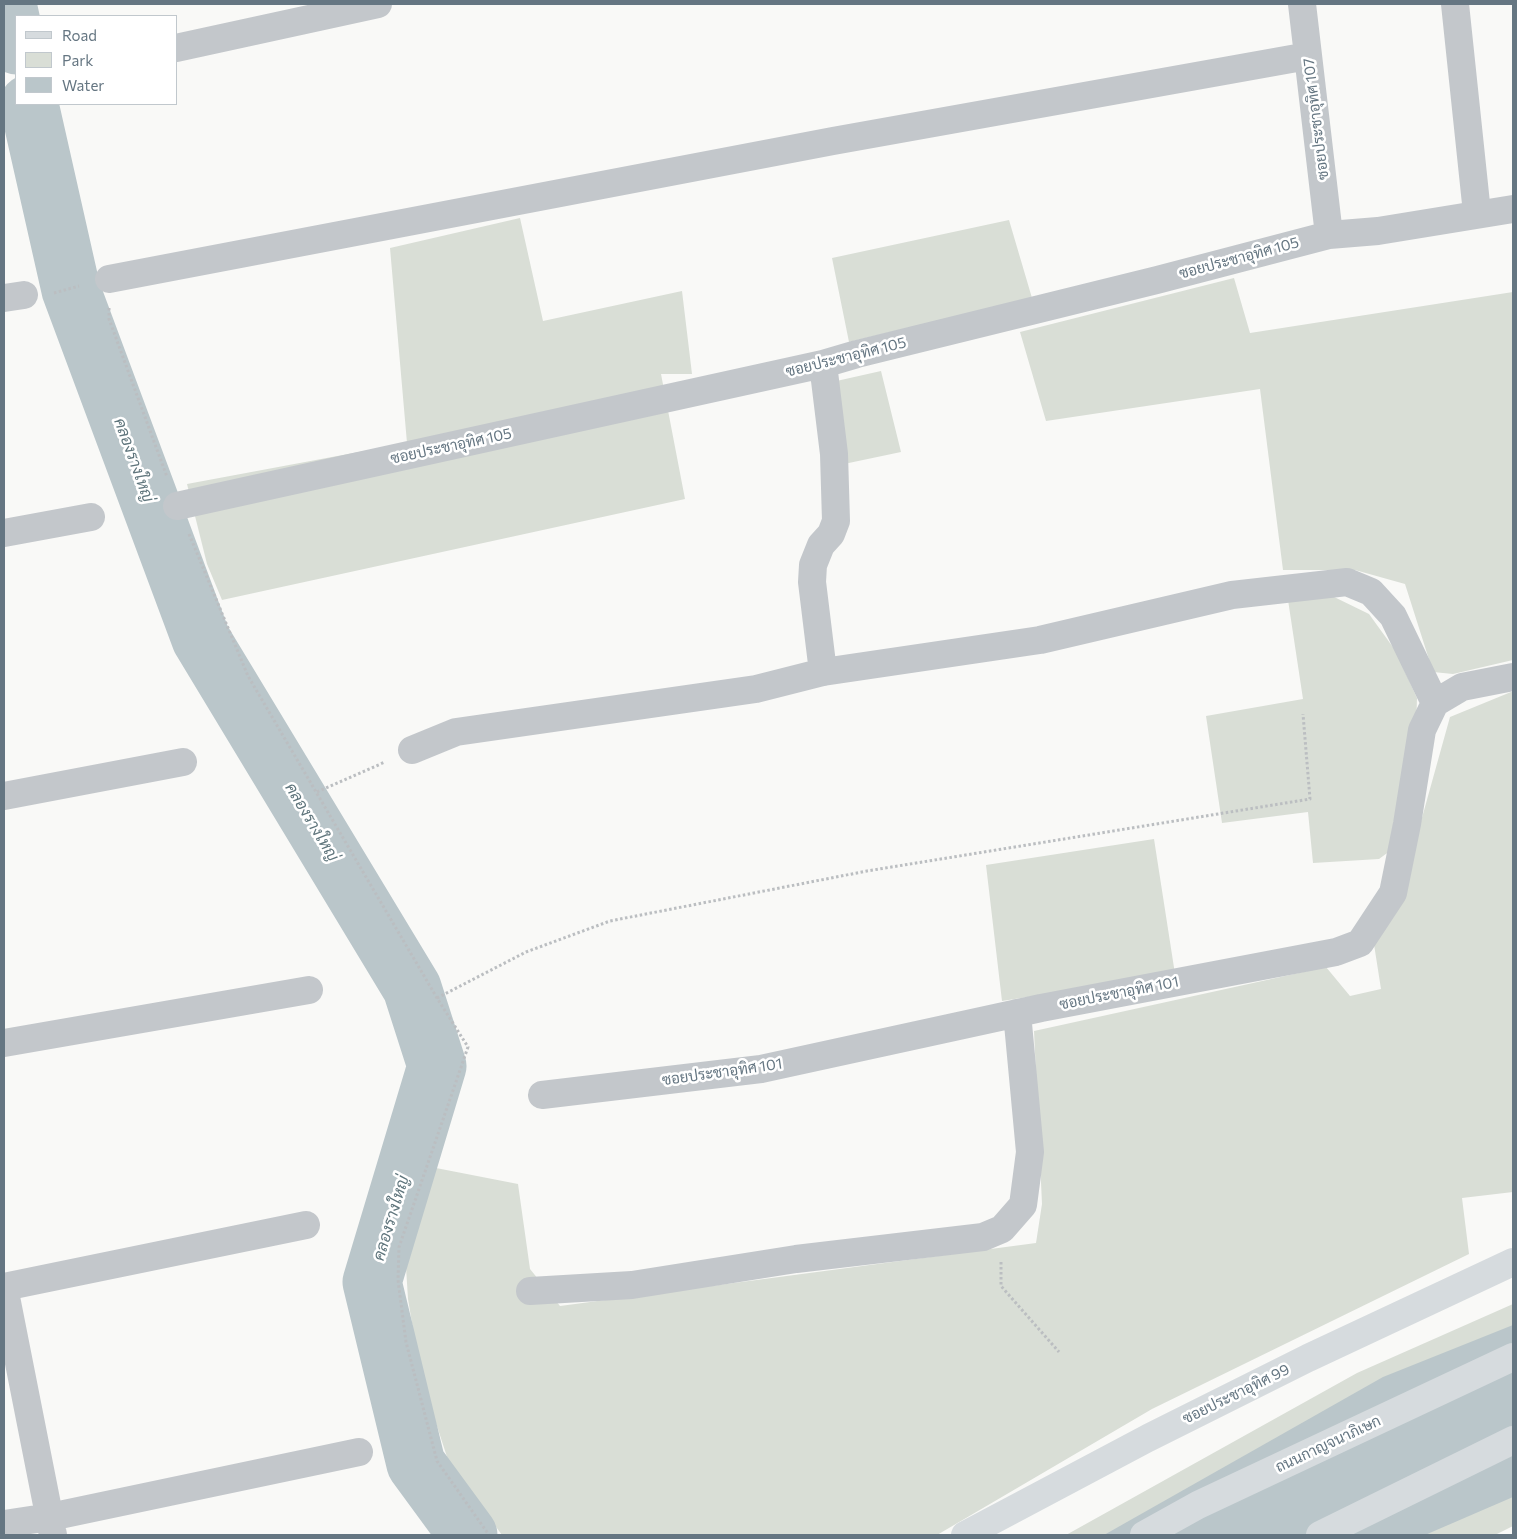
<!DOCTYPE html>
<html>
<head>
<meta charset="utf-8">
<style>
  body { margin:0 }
  #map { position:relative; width:1517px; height:1539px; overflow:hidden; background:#f9f9f7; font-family:Commissioner,sans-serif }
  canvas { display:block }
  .frame { position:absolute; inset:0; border:5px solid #657682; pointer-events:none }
  .legend { position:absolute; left:15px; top:15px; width:162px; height:90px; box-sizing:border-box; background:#fff; border:1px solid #c1c8cd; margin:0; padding:6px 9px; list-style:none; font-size:15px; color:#657682 }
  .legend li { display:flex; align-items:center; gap:10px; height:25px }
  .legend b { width:25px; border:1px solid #c1c8cd }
</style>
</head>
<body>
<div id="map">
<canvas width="1517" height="1539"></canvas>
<div class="frame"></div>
<ul class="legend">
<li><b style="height:6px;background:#d6dbde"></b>Road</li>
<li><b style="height:14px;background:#d9ded6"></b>Park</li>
<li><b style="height:14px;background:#bac6ca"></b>Water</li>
</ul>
</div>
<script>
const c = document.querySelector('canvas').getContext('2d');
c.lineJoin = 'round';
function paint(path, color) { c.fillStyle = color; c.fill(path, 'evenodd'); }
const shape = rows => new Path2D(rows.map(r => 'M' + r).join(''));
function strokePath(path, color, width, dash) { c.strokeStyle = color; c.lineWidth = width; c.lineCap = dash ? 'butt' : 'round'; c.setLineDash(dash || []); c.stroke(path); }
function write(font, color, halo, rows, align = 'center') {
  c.font = font + ' Commissioner,Sarabun,sans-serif'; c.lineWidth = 5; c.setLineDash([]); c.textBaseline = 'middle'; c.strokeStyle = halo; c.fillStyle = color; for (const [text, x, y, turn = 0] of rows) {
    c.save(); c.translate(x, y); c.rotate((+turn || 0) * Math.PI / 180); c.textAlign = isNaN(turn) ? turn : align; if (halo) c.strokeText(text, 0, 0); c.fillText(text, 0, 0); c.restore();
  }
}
paint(shape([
  [520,218,543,321,682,291,692,374,661,374,685,499,222,600,207,564,187,484,407,443,390,248],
  [1009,220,1032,298,849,342,832,258],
  [1234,278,1250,333,1513,292,1513,660,1453,674,1433,672,1405,584,1355,570,1283,570,1260,389,1046,421,1020,332],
  [881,371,901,452,844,464,832,382],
  [1328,594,1369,614,1395,650,1417,698,1416,730,1394,848,1379,859,1313,863,1308,812,1222,823,1206,716,1303,699,1288,600],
  [1511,692,1513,692,1513,1192,1462,1198,1469,1254,1152,1409,937,1535,502,1535,449,1463,421,1377,408,1299,405,1251,436,1168,518,1184,530,1269,560,1306,1036,1243,1042,1204,1034,1031,1326,967,1350,996,1381,989,1373,938,1413,850,1450,717],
  [1154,839,1175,974,1002,1001,986,865],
  [1513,1304,1513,1526,1495,1535,1066,1535,1357,1373]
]), '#d9ded6');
paint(shape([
  [1513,1325,1513,1497,1425,1535,1104,1535,1383,1377]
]), '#bac6ca');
strokePath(shape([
  [7,4,16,45],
  [29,104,71,290,201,639,412,988,437,1066,372,1282,416,1464,468,1535]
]), '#bac6ca', 59);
strokePath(shape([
  [54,293,79,286],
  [109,308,109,319,167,477],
  [189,534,248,676,437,998,468,1047,399,1247,398,1280,406,1342,437,1461,489,1535],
  [317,792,385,762],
  [437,998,526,952,610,921,867,871,1310,799,1303,714],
  [1001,1262,1001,1286,1059,1352]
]), '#bbbec1', 3, [2.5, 2.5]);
strokePath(shape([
  [1302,4,1329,235],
  [1455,4,1477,213],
  [176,48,378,4],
  [109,279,833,141,1308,56],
  [4,298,24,295],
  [823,364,834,454,836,521,831,534,821,545,813,565,812,582,823,672],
  [177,506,823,364,857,354,1157,280,1329,235,1378,231,1513,209],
  [4,533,91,517],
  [412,750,456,732,756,689,823,672,1040,640,1232,595,1347,582,1371,592,1393,616,1435,703],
  [4,796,183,762],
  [4,1043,309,990],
  [542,1095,761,1069,1041,1008,1336,952,1360,943,1393,893,1407,824,1422,730,1435,703,1462,687,1513,677],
  [4,1287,306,1225],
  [4,1287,53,1535],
  [530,1291,632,1285,796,1259,983,1237,1002,1229,1023,1205,1030,1152,1017,1013],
  [4,1524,50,1517,359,1452]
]), '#c3c7cb', 28);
strokePath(shape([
  [965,1535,1148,1438,1308,1358,1513,1262]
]), '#d6dbde', 28);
strokePath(shape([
  [1144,1535,1198,1505,1513,1357],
  [1320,1535,1513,1440]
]), '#d6dbde', 28);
write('15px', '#657682', '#fff', [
  ["ซอยประชาอุทิศ 107",1316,119,-97],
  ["ซอยประชาอุทิศ 105",1239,258,-15],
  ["ซอยประชาอุทิศ 105",846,357,-14],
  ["ซอยประชาอุทิศ 105",451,446,-12],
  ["ซอยประชาอุทิศ 101",1119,993,-11],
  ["ซอยประชาอุทิศ 101",722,1072,-8],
  ["ซอยประชาอุทิศ 99",1236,1394,-26],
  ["ถนนกาญจนาภิเษก",1328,1444,-25]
]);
write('italic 16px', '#5f757c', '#fff', [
  ["คลองรางใหญ่",134,460,70],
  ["คลองรางใหญ่",312,822,59],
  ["คลองรางใหญ่",391,1218,-73]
]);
</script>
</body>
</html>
